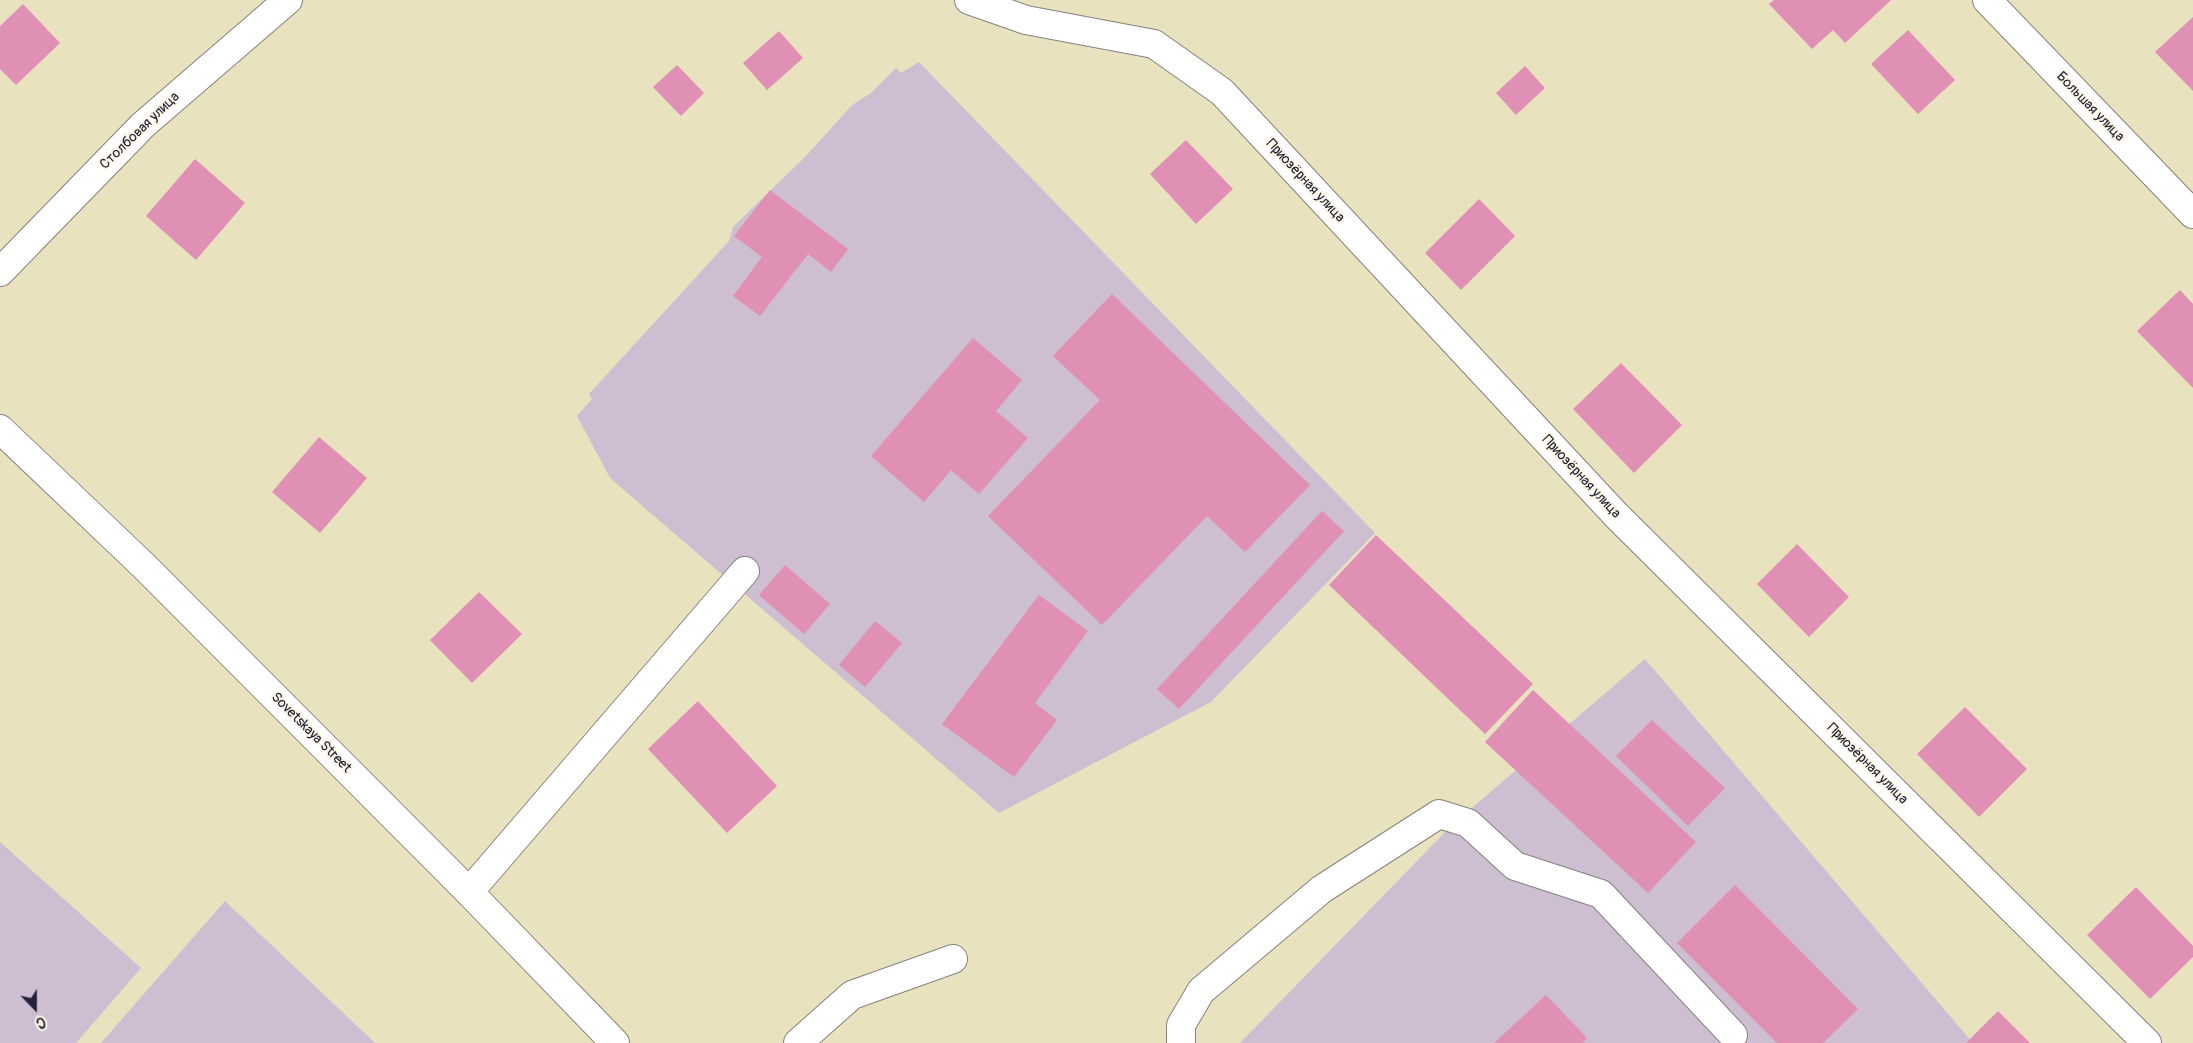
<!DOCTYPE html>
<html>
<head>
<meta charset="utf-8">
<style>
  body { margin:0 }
  #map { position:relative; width:2193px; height:1043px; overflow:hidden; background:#e9e2bf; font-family:Pangolin,sans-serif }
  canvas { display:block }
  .north { position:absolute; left:10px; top:983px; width:50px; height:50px; -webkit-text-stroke:4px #fcf5e5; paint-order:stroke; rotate:158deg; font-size:14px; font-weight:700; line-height:20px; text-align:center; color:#22223b }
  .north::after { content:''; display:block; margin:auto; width:18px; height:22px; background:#22223b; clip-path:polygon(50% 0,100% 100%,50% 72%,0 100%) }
</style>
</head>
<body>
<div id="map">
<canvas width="2193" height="1043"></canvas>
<div class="north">С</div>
</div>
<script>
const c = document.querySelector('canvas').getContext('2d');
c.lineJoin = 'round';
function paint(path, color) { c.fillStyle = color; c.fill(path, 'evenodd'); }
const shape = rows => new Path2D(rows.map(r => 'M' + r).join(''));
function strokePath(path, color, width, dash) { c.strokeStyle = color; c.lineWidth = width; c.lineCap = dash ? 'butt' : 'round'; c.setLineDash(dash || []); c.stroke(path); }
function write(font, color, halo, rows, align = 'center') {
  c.font = font + ' Pangolin,sans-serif'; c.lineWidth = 4; c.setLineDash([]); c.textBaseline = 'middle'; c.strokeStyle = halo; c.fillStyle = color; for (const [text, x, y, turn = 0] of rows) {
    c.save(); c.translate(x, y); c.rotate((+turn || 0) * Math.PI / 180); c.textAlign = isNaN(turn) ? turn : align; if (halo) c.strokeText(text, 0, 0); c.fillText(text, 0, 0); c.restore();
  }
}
paint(shape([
  [919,62,1375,533,1211,702,999,813,610,478,577,416,592,399,589,394,729,241,733,227,806,156,852,105,871,93,896,68,901,73],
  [1645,659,1973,1043,1240,1043,1451,826],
  [0,842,141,968,76,1043,0,1043],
  [225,901,375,1043,101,1043]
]), '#cdbed2');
paint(shape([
  [1774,0,1891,0,1845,43,1833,30,1812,49,1769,4],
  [23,4,60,43,16,85,0,69,0,26],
  [2193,17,2193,91,2155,52],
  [1908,30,1955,80,1918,114,1871,64],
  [779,31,803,58,767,90,743,63],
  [677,65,704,93,681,116,653,87],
  [1525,66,1545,88,1516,115,1496,93],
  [1186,140,1233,189,1196,224,1150,174],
  [195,159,245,203,196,260,146,216],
  [770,190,848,249,831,272,808,254,760,316,733,296,762,257,734,236],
  [1479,199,1515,236,1461,290,1425,253],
  [2180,290,2193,304,2193,388,2137,331],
  [1112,294,1310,485,1245,552,1207,516,1102,625,988,516,1100,400,1053,356],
  [973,338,1022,380,996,411,1028,438,979,494,951,470,924,502,871,456],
  [1621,363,1682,425,1634,473,1573,409],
  [319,437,367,478,320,533,272,492],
  [1322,511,1344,531,1179,709,1157,689],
  [1376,535,1533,684,1485,734,1329,585],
  [1797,544,1849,597,1809,637,1757,584],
  [785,565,830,604,804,634,759,595],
  [479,592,522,634,472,683,430,640],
  [1039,595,1088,631,1035,703,1057,720,1014,777,942,724],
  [875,621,902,643,865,687,839,665],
  [1533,690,1696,842,1648,893,1485,742],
  [698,701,777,786,727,833,648,749],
  [1965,707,2027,769,1979,817,1917,754],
  [1652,720,1725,788,1688,826,1616,756],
  [1735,885,1858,1009,1823,1043,1777,1043,1677,943],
  [2136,887,2193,946,2193,957,2150,999,2087,935],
  [1546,995,1587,1038,1583,1043,1494,1043],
  [1998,1011,2030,1043,1966,1043]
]), '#e08fb5');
const minor = shape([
  [969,0,1026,20,1154,44,1222,92,1616,515,2147,1043],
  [1987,0,2193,214],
  [0,272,143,125,288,0],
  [469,892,745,571],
  [798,1043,852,995,953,959],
  [1181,1043,1181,1025,1201,991,1322,889,1439,814,1468,823,1515,866,1601,894,1733,1035]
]);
const major = shape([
  [0,429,145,567,469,892,615,1043]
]);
strokePath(minor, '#86827d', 30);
strokePath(major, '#86827d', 30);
strokePath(minor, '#fff', 28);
strokePath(major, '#fff', 28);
write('14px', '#22223b', '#fcf5e5', [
  ["Большая улица",2090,107,46],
  ["Столбовая улица",140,131,-44],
  ["Приозёрная улица",1305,181,47],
  ["Приозёрная улица",1581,477,47],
  ["Sovetskaya Street",311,733,45],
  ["Приозёрная улица",1867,764,45]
]);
</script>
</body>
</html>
